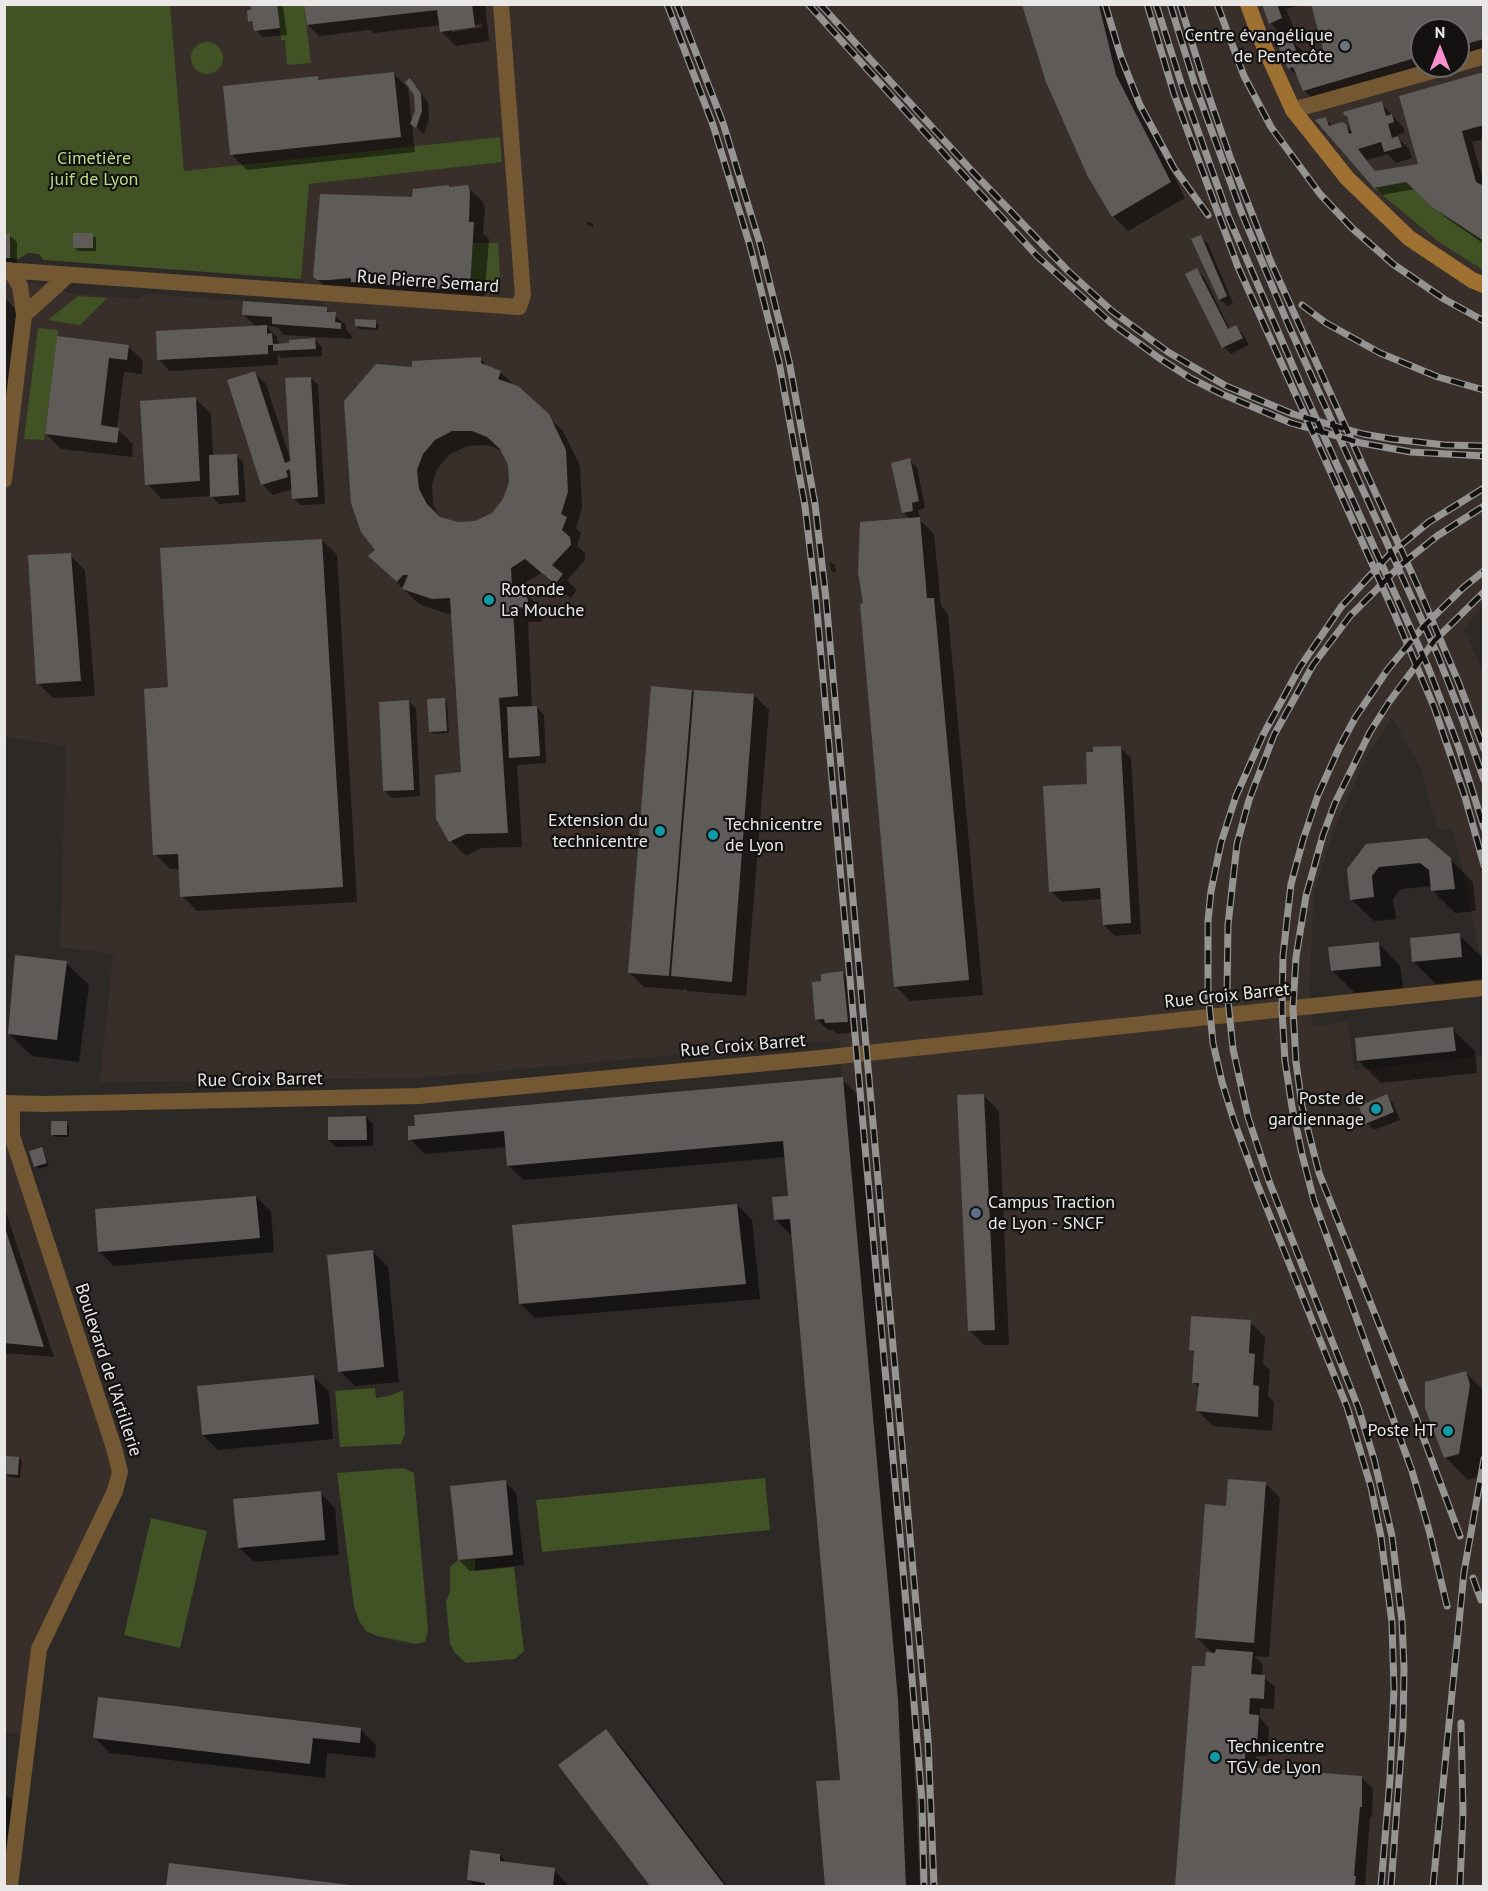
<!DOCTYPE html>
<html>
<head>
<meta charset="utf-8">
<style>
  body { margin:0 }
  #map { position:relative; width:1488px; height:1891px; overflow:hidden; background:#2c2927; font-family:"PT Sans",sans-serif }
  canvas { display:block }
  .frame { position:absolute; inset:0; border:6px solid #eae8e6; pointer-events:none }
  .north { position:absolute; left:1410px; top:18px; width:60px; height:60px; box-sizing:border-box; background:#141211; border:2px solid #6a6866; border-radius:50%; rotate:0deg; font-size:16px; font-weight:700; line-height:24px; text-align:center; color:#eae8e6 }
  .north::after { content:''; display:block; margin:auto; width:21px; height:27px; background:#f790ce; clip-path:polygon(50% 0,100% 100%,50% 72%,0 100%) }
</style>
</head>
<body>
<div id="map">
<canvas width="1488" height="1891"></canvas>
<div class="frame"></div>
<div class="north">N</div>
</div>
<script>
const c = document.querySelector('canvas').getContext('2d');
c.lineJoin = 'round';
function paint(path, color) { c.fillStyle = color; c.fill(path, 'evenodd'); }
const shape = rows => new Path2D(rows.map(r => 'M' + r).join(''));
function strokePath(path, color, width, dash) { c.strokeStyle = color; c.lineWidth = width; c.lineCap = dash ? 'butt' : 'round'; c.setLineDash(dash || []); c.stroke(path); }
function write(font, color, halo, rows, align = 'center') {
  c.font = font + ' "PT Sans",sans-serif'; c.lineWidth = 4.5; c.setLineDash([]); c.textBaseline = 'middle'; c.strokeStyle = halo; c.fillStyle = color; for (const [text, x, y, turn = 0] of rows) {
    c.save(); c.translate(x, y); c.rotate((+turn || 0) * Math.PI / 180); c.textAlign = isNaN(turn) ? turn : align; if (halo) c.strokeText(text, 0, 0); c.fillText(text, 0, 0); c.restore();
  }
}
paint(shape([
  [170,5,1483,5,1484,604,1464,629,1483,672,1483,971,1461,861,1452,828,1438,831,1421,769,1392,717,1364,762,1335,828,1325,857,1314,893,1309,989,1313,1026,1348,1022,1354,1070,1483,1056,1483,1886,906,1886,898,1699,839,1040,421,1078,100,1082,113,954,60,947,66,746,5,737,5,277,78,294,137,299,147,294,326,307,301,279,308,184,502,162,500,137,184,171],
  [1422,30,1458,30,1458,66,1422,66],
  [4,1103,12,1136,120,1472,39,1649,28,1735,4,1732]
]), '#392f2a');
paint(shape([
  [4,5,170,5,184,171,500,137,502,162,309,184,301,279,58,261,43,260,39,254,28,253,19,259,5,258],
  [277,5,304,5,311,63,287,65,285,40,281,40],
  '191 58a16 16 0 1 1 32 0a16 16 0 1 1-32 0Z',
  [1406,182,1432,207,1483,241,1483,270,1439,242,1374,188],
  [473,243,498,243,500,278,497,286,486,292,469,291],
  [78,296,107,298,80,325,48,320],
  [38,328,58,330,44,440,24,439],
  [375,1388,376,1398,389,1396,403,1390,405,1434,401,1444,340,1447,335,1391],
  [403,1468,414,1473,428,1630,425,1642,415,1644,377,1636,366,1631,359,1621,354,1607,337,1473],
  [765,1478,770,1530,542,1552,536,1500],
  [151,1518,207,1531,180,1648,124,1635],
  [475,1559,475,1571,514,1567,524,1651,515,1659,466,1663,455,1653,450,1644,446,1601,450,1592,450,1567,458,1560]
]), '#415324');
paint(shape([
  [252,4,281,4,283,7,287,35,262,37,250,21,253,11],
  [306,4,485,4,489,41,456,46,441,31,441,25,374,33,370,30,319,36,308,25],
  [482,24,482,27,452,32,452,28],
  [1024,4,1109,4,1131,91,1185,198,1128,231,1113,216,1047,81],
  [1263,4,1303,4,1286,9,1296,34,1288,37,1305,53,1309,63,1484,4,1484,58,1458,65,1458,30,1422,30,1422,66,1319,105,1304,90,1299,78,1289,68,1287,39,1270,23],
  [393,73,408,88,415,152,247,170,232,155,317,77,320,81],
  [1484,73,1484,139,1472,142,1484,183,1484,244,1445,217,1415,189,1382,195,1318,121,1326,119,1333,126,1345,125,1354,135,1350,119,1346,116,1381,103,1403,127,1405,133,1398,135,1400,140,1409,149,1412,158,1396,163,1388,154,1367,160,1376,173,1420,165],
  [410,80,428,102,429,119,424,134,412,123,416,112,415,94],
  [449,186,451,188,467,187,483,202,485,209,483,233,489,239,484,302,330,292,315,277,414,199],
  [587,221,593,224,593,227,587,224],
  [4,235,9,235,17,242,17,264,4,264],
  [92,235,96,238,96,251,78,251,75,248],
  [1201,237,1208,244,1233,303,1227,306,1220,299],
  [1197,270,1204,277,1230,330,1236,327,1243,334,1249,345,1231,354,1224,347],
  [4,297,22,316,8,401,4,401],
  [326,309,346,325,346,330,352,336,351,339,284,335,277,327,266,326,277,337,277,341,282,345,315,340,322,347,322,356,282,358,278,354,278,365,170,371,159,360,256,327,243,314],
  [375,322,379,325,378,330,359,329,356,325],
  [58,337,128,346,143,361,142,374,124,372,117,429,133,444,132,457,61,449,46,434],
  [480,359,490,368,500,372,563,431,580,466,582,508,576,528,581,533,577,546,585,553,585,560,567,580,577,590,571,598,541,573,525,583,526,593,536,604,542,616,542,622,528,622,532,708,537,707,544,715,546,763,517,765,522,847,481,848,466,856,451,841,462,774,453,613,448,614,419,604,385,571,376,550,414,369],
  [488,445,503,451,510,465,511,482,505,500,493,514,475,523,458,524,440,518,433,505,432,486,437,469,450,454,468,446],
  [255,373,266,384,290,458,311,378,318,385,325,504,301,505,293,498,293,489,273,495,262,484],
  [196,399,211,414,213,457,236,455,243,462,246,502,219,504,211,496,162,499,147,484],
  [909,460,917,467,925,508,918,510,920,517,918,518,934,534,941,606,948,614,983,995,910,1001,895,986,865,605,910,519,903,512],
  [322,540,337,555,357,902,197,911,182,896,180,869,170,869,155,854,170,688],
  [70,555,85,570,95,696,53,698,38,683],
  [830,562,835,565,836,573,831,571],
  [692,691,695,694,754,695,769,710,746,996,687,991,684,987,684,990,644,987,629,972],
  [444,700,447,703,449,733,433,734,430,731],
  [409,701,416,709,420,796,392,798,385,791],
  [1120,747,1131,758,1141,934,1115,936,1104,925,1102,899,1062,902,1051,891,1089,785],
  [1450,859,1473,882,1476,911,1455,913,1432,890,1432,886,1401,889,1393,899,1396,919,1374,921,1351,899,1348,869],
  [1459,935,1482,957,1484,979,1436,984,1414,962],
  [1378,943,1400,966,1403,988,1355,993,1332,970],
  [66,963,89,985,79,1062,32,1056,9,1034],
  [843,973,854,984,858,1032,837,1034,833,1030,828,1030,816,1019,823,983],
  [1452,1029,1475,1051,1477,1073,1381,1083,1359,1061],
  [842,1079,857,1094,912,1715,920,1886,826,1886,818,1782,841,1781,793,1234,790,1234,775,1219,790,1197,786,1157,524,1180,508,1165,507,1147,425,1154,410,1139],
  [984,1096,999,1111,1009,1345,984,1345,969,1330],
  [1386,1096,1393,1103,1400,1120,1374,1130,1367,1123],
  [366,1117,373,1124,373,1146,336,1147,329,1140],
  [66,1123,69,1126,69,1137,55,1137,52,1134],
  [41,1149,44,1152,49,1166,39,1169,36,1166],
  [256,1197,271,1212,274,1252,114,1266,99,1251],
  [737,1205,752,1220,760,1299,535,1318,520,1303],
  [4,1206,54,1357,4,1353],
  [373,1252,388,1267,399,1382,355,1386,340,1371],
  [1250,1322,1265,1337,1263,1364,1270,1370,1268,1396,1274,1402,1272,1431,1213,1426,1198,1411,1200,1389,1193,1382,1195,1355,1191,1350],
  [1466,1373,1484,1391,1484,1459,1481,1476,1468,1480,1445,1457],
  [314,1377,329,1392,333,1439,218,1450,203,1435],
  [19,1458,22,1461,20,1478,9,1477,6,1473],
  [505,1482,516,1493,524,1565,470,1571,459,1560],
  [1265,1483,1280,1498,1269,1657,1254,1656,1263,1665,1262,1676,1275,1687,1274,1709,1260,1708,1260,1718,1269,1728,1267,1756,1256,1756,1256,1770,1362,1778,1373,1789,1372,1817,1370,1817,1365,1886,1176,1886,1193,1667,1206,1668,1213,1654,1197,1638,1228,1507],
  [320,1493,335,1508,339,1555,254,1562,239,1547],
  [361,1730,376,1745,375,1758,327,1753,325,1778,110,1753,95,1738],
  [606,1731,621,1746,727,1886,651,1886,560,1765],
  [4,1793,14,1803,4,1886],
  [500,1855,508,1864,554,1870,569,1886,475,1886,468,1880],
  [170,1864,349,1886,168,1886]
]), '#0007');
paint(shape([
  [250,4,277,4,280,28,254,31,252,21,248,22,247,10,251,10],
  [304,4,472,4,475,27,440,32,437,10,307,25],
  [1262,4,1277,4,1282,18,1269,24],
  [1311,4,1484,4,1484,39,1458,46,1458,30,1422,30,1422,56,1303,91,1293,67,1288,69,1276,41,1290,36,1296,50,1292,52,1297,64,1325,57],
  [1022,5,1099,5,1116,75,1171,182,1112,217,1088,177,1046,82],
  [394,72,401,137,230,155,223,86,318,76,318,80],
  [1484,72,1484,125,1462,131,1476,182,1484,186,1484,241,1432,207,1406,182,1374,188,1315,120,1326,117,1329,126,1342,122,1346,124,1349,134,1352,133,1347,116,1345,116,1343,112,1382,101,1386,116,1392,114,1394,122,1388,124,1392,138,1398,136,1402,147,1384,152,1381,142,1358,149,1375,171,1418,164,1399,96],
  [410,78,421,94,422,111,416,128,410,124,415,111,414,95,405,82],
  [449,185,449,187,468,185,470,192,469,222,474,222,470,288,464,288,464,291,351,282,351,278,329,280,317,280,313,277,320,194,412,197,413,189],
  [10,233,10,258,4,258,4,234],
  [73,233,93,233,93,248,73,248],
  [1201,235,1227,296,1219,300,1191,239],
  [1197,268,1228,329,1236,325,1243,338,1222,348,1185,274],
  [243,301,327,307,327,312,336,312,335,322,341,323,341,329,272,324,272,317,242,315],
  [355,319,376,320,376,328,355,326],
  [267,325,267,334,272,333,273,345,268,345,268,354,157,360,156,331],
  [57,336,129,345,127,360,109,358,101,425,119,428,117,443,45,434],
  [315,338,316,349,273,351,273,344,289,343,289,340],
  [481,357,481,363,501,371,498,379,518,386,549,414,566,450,568,492,561,514,567,517,562,530,570,537,571,545,552,565,563,574,555,584,525,559,511,568,512,588,522,587,528,600,528,607,513,608,518,696,499,698,508,833,466,834,449,842,436,819,435,775,461,772,450,598,432,599,402,589,408,575,403,575,397,582,368,556,375,550,361,532,351,503,344,401,376,364,412,367,412,361],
  [452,431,472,431,487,437,500,449,508,465,509,482,503,499,492,513,475,521,458,522,440,517,427,504,419,489,417,470,423,454,435,440],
  [255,371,285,463,290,461,285,378,311,377,318,497,292,499,290,469,286,471,288,477,261,485,227,380],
  [196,397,200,481,145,485,140,401],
  [237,454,239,495,210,497,209,455],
  [910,458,919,501,912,503,913,511,902,513,891,463],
  [920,517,927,598,934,598,969,980,894,987,860,604,863,603,858,572,860,522],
  [322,539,343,887,180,897,178,854,153,855,144,689,168,687,160,548],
  [71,553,81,681,36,684,28,555],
  [651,686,692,690,669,976,628,973],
  [694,690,754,694,732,982,671,976],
  [445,698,447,731,429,732,427,699],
  [409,700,414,790,383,791,379,702],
  [537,706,540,756,509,758,507,707],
  [1121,746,1131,923,1103,925,1100,888,1049,892,1043,786,1087,784,1086,752,1093,752,1093,747],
  [1427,838,1451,858,1455,889,1431,891,1429,870,1420,863,1379,867,1372,876,1374,897,1350,900,1347,869,1366,844],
  [1460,933,1462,957,1412,962,1410,938],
  [1379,942,1381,966,1331,971,1328,947],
  [15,955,67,961,57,1040,8,1034],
  [843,971,848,1022,825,1023,824,1019,815,1020,812,982,821,981,821,974],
  [1453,1027,1456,1051,1357,1061,1355,1038],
  [843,1077,898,1699,906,1886,825,1886,816,1781,840,1780,790,1219,774,1220,772,1197,788,1196,783,1141,507,1166,504,1131,408,1140,408,1126,415,1126,414,1115],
  [984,1094,995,1330,968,1331,957,1095],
  [1387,1094,1394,1112,1365,1124,1359,1106],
  [366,1116,367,1140,328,1140,328,1117],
  [51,1121,67,1121,67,1135,51,1135],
  [42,1147,47,1163,34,1167,29,1151],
  [256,1196,260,1238,98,1252,95,1209],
  [737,1204,746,1284,519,1304,512,1225],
  [4,1228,5,1228,44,1347,4,1343],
  [373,1250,384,1367,338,1372,327,1255],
  [1191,1316,1251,1320,1249,1353,1255,1354,1253,1385,1259,1386,1258,1417,1196,1411,1199,1383,1192,1383,1194,1351,1189,1350],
  [1466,1371,1470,1385,1459,1454,1444,1458,1425,1408,1425,1382],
  [314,1375,319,1424,202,1435,197,1386],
  [6,1456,19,1457,18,1475,5,1474],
  [1228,1479,1266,1482,1254,1643,1195,1638,1205,1504,1226,1506],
  [506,1480,513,1555,458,1560,450,1486],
  [321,1491,325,1540,238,1548,233,1499],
  [1216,1649,1253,1652,1251,1674,1265,1675,1264,1699,1250,1698,1249,1714,1259,1715,1257,1745,1246,1745,1244,1772,1257,1773,1257,1768,1362,1776,1362,1807,1360,1807,1354,1876,1356,1876,1355,1886,1175,1886,1192,1666,1205,1666,1206,1652,1215,1653],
  [98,1697,361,1728,360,1743,313,1738,310,1764,93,1738],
  [606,1729,725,1886,650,1886,558,1765],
  [470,1850,500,1854,500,1861,555,1868,553,1886,485,1886,485,1883,467,1880],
  [169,1863,350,1885,350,1886,166,1886]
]), '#5f5b59');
strokePath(shape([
  [1458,64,1484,56],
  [1293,110,1450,66],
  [4,270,519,307,523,295,501,4],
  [24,315,68,275],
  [4,480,24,315,20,286,10,270],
  [10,1886,39,1649,115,1491,120,1472,114,1448,12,1136,12,1104]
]), '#745833', 16);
strokePath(shape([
  [4,1103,44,1104,419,1096,820,1058,1484,988]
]), '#745833', 16);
strokePath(shape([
  [1248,4,1260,37,1293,110,1347,178,1409,238,1472,280,1484,285]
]), '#9e7133', 16);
const rail = shape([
  [667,4,713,125,750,246,779,362,805,506,816,600,905,1592,922,1802,924,1886],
  [677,4,723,123,760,244,789,361,815,504,826,599,922,1670,928,1740,934,1886],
  [808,4,1037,256,1111,323,1159,358,1190,378,1222,394,1291,423,1361,443,1411,452,1484,456],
  [820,4,972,171,1068,271,1112,311,1168,352,1226,386,1293,414,1363,434,1392,439,1445,445,1484,446],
  [1105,4,1121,57,1140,105,1174,168,1208,215],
  [1147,4,1174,94,1238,267,1392,608,1434,707,1465,797,1484,865],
  [1156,4,1183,89,1229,218,1301,385,1428,667,1459,748,1484,828],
  [1170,4,1195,85,1242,214,1288,324,1438,656,1461,715,1484,780],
  [1180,4,1204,82,1230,157,1270,260,1418,587,1458,681,1484,749],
  [1217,4,1244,76,1271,127,1320,194,1352,228,1393,264,1444,299,1484,321],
  [1302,305,1326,323,1380,353,1438,377,1484,390],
  [1460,1536,1415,1415,1319,1173,1302,1106,1296,1062,1293,1008,1296,957,1306,896,1323,835,1335,803,1370,732,1389,702,1435,640,1484,592],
  [1473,1578,1481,1600],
  [1447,1606,1429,1530,1412,1471,1314,1201,1302,1154,1292,1107,1285,1061,1282,1010,1283,956,1291,884,1303,840,1318,795,1339,748,1355,718,1388,669,1424,626,1464,587,1484,571],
  [1381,1886,1390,1779,1394,1689,1392,1623,1381,1537,1371,1487,1347,1407,1258,1186,1234,1121,1222,1082,1213,1043,1208,992,1208,921,1211,891,1221,843,1236,796,1263,735,1300,667,1341,607,1390,554,1429,522,1484,488],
  [1391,1886,1403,1727,1404,1669,1402,1621,1392,1536,1374,1459,1358,1407,1269,1181,1248,1117,1233,1049,1227,991,1228,925,1237,844,1249,800,1274,735,1313,665,1350,616,1401,565,1437,536,1484,506],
  [1433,1886,1464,1572,1484,1459],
  [1460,1886,1463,1812,1461,1723]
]);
strokePath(rail, '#969492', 7);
strokePath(rail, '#141211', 4.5, [14]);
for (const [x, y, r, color] of [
  [1345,46,6,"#6b7280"],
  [489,600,6,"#0f9aa8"],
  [660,831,6,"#0f9aa8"],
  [713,835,6,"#0f9aa8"],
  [1376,1109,6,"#0f9aa8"],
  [976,1213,6,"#5c6f8a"],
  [1448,1431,6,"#0f9aa8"],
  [1215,1757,6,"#0f9aa8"]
]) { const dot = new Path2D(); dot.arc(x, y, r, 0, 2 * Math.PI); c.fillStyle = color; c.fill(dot); strokePath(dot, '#141211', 2); }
write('18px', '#eae8e6', '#141211', [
  ["Centre évangélique",1333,36],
  ["de Pentecôte",1333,57],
  ["Rotonde",501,590,"left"],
  ["La Mouche",501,611,"left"],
  ["Extension du",648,821],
  ["technicentre",648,842],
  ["Technicentre",725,825,"left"],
  ["de Lyon",725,846,"left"],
  ["Poste de",1364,1099],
  ["gardiennage",1364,1120],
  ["Campus Traction",988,1203,"left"],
  ["de Lyon - SNCF",988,1224,"left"],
  ["Poste HT",1436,1431],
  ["Technicentre",1227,1747,"left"],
  ["TGV de Lyon",1227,1768,"left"]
], 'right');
write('18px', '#badc8a', '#141211', [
  ["Cimetière",94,159],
  ["juif de Lyon",94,180]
]);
write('18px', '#eae8e6', '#141211', [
  ["Rue Pierre Semard",428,282,4],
  ["Rue Croix Barret",1227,996,-6],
  ["Rue Croix Barret",743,1046,-5],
  ["Rue Croix Barret",260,1080,-1],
  ["Boulevard de l'Artillerie",108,1370,72]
]);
</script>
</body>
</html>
